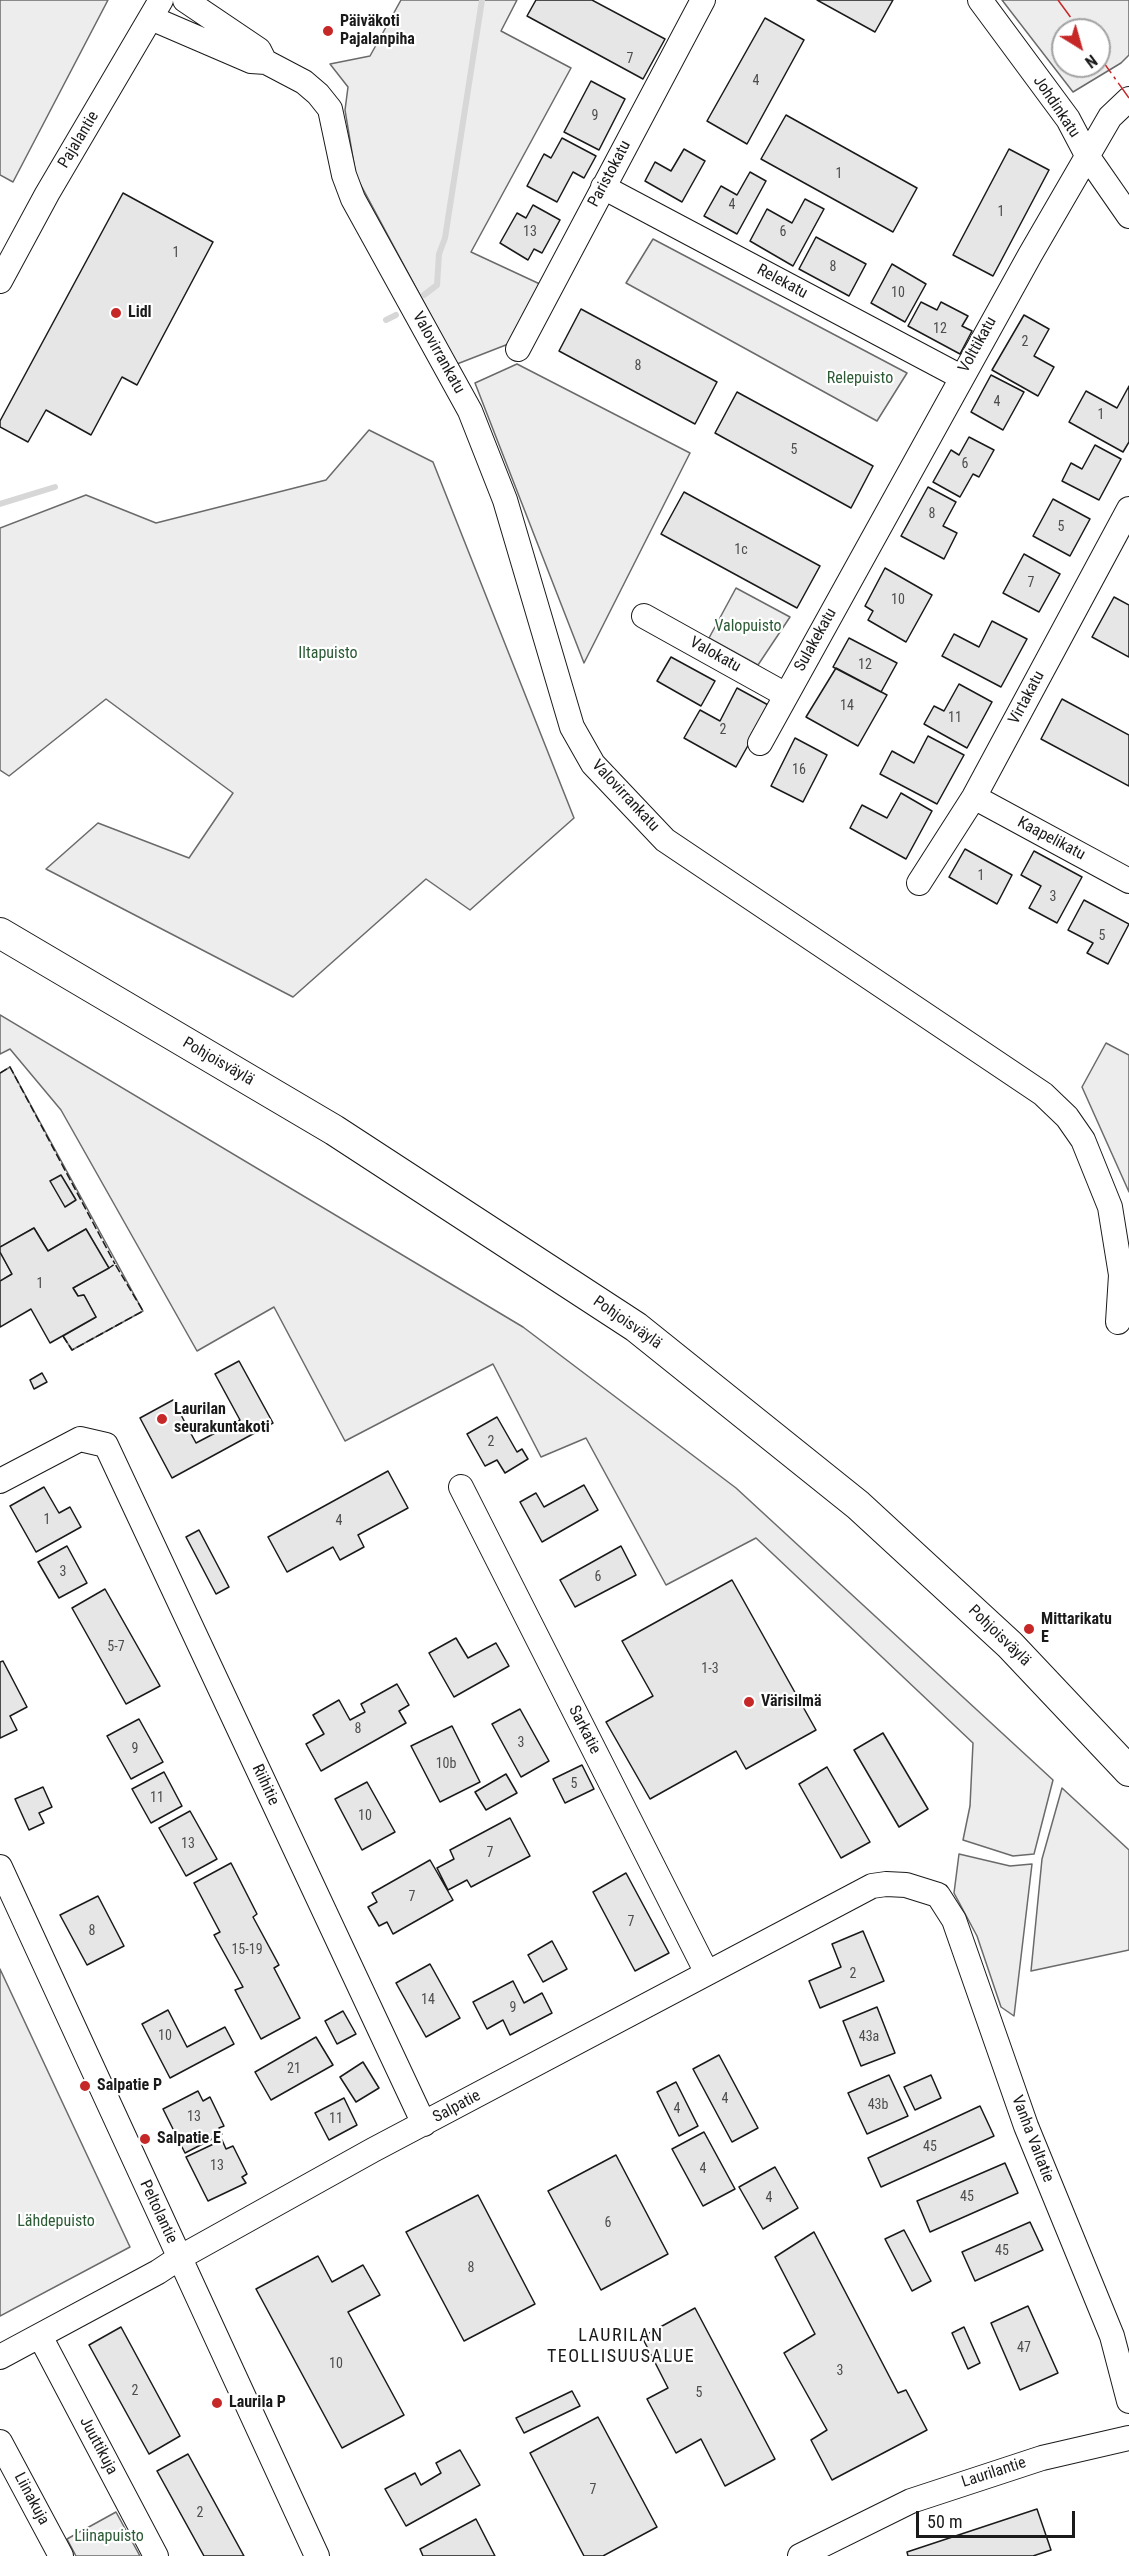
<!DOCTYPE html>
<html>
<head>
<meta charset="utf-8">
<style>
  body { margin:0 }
  #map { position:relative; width:1129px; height:2556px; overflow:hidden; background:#fff; font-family:"Roboto Condensed",sans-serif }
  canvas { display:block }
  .north { position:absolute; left:1051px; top:18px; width:60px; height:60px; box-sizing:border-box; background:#fff; border:2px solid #a3a3a3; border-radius:50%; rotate:143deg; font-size:16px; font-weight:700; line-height:24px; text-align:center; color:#1a1a1a }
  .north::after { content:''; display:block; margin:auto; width:21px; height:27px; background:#c62828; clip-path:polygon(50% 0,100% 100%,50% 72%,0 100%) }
  .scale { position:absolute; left:916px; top:2511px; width:159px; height:27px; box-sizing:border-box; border:3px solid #1a1a1a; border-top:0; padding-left:8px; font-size:18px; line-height:21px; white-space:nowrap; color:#1a1a1a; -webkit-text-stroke:4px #fff; paint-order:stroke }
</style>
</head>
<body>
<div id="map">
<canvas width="1129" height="2556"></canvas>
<div class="north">N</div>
<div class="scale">50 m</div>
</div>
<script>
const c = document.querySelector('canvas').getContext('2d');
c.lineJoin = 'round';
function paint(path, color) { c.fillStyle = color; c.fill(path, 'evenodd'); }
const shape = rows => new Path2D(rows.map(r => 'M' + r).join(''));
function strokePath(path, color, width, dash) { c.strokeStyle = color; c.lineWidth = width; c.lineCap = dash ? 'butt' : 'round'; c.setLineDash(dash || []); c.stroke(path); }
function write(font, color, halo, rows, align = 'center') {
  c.font = font + ' "Roboto Condensed",sans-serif'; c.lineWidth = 4.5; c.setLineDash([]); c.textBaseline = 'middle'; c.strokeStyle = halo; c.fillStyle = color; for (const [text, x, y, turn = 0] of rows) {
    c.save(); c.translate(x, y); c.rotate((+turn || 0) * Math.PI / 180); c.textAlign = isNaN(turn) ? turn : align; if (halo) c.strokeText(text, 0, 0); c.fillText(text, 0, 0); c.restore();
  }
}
const green = shape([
  [0,0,108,0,13,182,0,175,0,0],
  [401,0,517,0,501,31,571,68,471,252,542,285,511,343,457,364,356,176,345,110,348,87,330,64,370,56,401,0],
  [1002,0,1129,0,1129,55,1121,63,1073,92,1002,0],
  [1063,30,1099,30,1099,66,1063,66,1063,30],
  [653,239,907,373,877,421,626,283,653,239],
  [517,364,690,453,584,663,475,383,517,364],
  [369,430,433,462,574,818,470,910,426,879,293,997,46,869,98,823,189,858,233,793,106,699,9,776,0,770,0,528,86,495,156,523,326,480,369,430],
  [736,588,790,617,758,665,709,638,736,588],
  [0,1015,523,1327,736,1488,1053,1780,1034,1854,1013,1856,963,1840,970,1806,973,1743,756,1538,666,1585,586,1438,541,1457,493,1364,345,1441,274,1307,197,1351,61,1110,10,1049,0,1054,0,1015],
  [1106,1043,1129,1055,1129,1192,1082,1087,1106,1043],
  [10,1067,143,1311,72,1350,63,1336,96,1317,84,1295,78,1296,73,1288,108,1268,86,1229,48,1251,34,1228,0,1247,0,1073,10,1067],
  [0,1252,12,1274,0,1281,0,1252],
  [1062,1788,1129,1850,1129,1950,1031,1971,1042,1859,1062,1788],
  [959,1854,1010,1866,1032,1864,1014,2016,1001,2007,977,1936,954,1893,959,1854],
  [0,1969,130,2247,0,2316,0,1969],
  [116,2512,140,2556,76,2556,67,2539,116,2512]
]);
paint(green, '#ededed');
strokePath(green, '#6a6a6a', 1.5);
strokePath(shape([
  [424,295,437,285,439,254,445,238,482,0],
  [386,320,396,315],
  [0,504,55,487]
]), '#d7d7d7', 6);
const building = shape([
  [536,0,592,0,665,39,643,79,527,16,536,0],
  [817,0,893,0,875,32,817,0],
  [765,18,804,40,747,144,707,121,765,18],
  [591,81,625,99,599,150,564,132,591,81],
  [786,115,917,188,893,232,761,159,786,115],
  [562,138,596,156,584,178,573,172,557,202,527,186,544,154,551,158,562,138],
  [684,149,705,161,682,202,645,181,655,162,671,171,684,149],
  [1009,149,1049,170,993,276,953,255,1009,149],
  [750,172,766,181,737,234,704,216,721,186,737,195,750,172],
  [123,193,213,242,137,385,122,377,91,435,46,410,28,442,0,427,0,421,123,193],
  [805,199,824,209,793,266,750,241,767,209,792,223,805,199],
  [533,205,560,220,542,253,534,249,528,260,500,243,517,213,526,218,533,205],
  [816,237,866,264,849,296,799,269,816,237],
  [892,264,926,284,905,322,871,303,892,264],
  [921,302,937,310,941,302,968,316,962,326,972,331,960,354,908,326,921,302],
  [581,309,717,382,695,424,559,351,581,309],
  [1024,315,1049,329,1034,356,1054,367,1038,396,992,370,1024,315],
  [991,375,1024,392,1003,430,971,412,991,375],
  [1129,386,1129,442,1123,452,1069,422,1086,391,1117,408,1129,386],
  [737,392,873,466,851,508,715,433,737,392],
  [969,437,994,450,979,477,973,474,960,497,933,482,951,450,959,455,969,437],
  [1095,445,1121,459,1099,500,1062,481,1071,463,1082,469,1095,445],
  [928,487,956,502,943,526,957,533,944,559,901,536,928,487],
  [684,492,820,566,797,608,661,534,684,492],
  [1053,499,1090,519,1070,556,1033,536,1053,499],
  [1024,554,1060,574,1039,612,1003,593,1024,554],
  [885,568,932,595,906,642,868,620,873,611,865,606,885,568],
  [1114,597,1129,605,1129,657,1092,637,1114,597],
  [992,621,1027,639,1001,687,942,656,954,634,979,647,992,621],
  [849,638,897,663,881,692,833,667,849,638],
  [671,657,715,681,701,706,657,681,671,657],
  [836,668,887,695,858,746,806,717,836,668],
  [959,684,992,702,967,748,924,724,934,706,944,711,959,684],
  [737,688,770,706,736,767,684,738,700,710,720,721,737,688],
  [1062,699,1129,735,1129,786,1041,739,1062,699],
  [928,736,964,755,937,804,880,774,892,751,914,763,928,736],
  [795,738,827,755,803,802,771,786,795,738],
  [901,793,932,811,906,859,850,828,862,805,887,818,901,793],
  [965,849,1012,875,997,904,949,877,965,849],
  [1034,851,1082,877,1057,923,1029,908,1041,886,1021,875,1034,851],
  [1084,900,1129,924,1108,964,1087,953,1093,943,1068,930,1084,900],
  [61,1175,76,1200,65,1207,50,1181,61,1175],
  [34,1228,48,1251,86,1229,109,1268,73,1288,78,1296,84,1295,96,1317,50,1343,31,1309,0,1327,0,1281,12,1274,0,1252,0,1247,34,1228],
  [239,1361,273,1423,172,1478,140,1418,173,1400,196,1443,240,1420,215,1374,239,1361],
  [42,1373,47,1382,34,1389,30,1380,42,1373],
  [497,1417,517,1452,522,1449,528,1459,505,1473,497,1460,485,1466,467,1434,497,1417],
  [388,1471,408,1508,358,1535,364,1547,340,1560,333,1547,287,1572,268,1537,388,1471],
  [584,1485,598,1510,542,1542,520,1502,536,1493,544,1507,584,1485],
  [44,1487,59,1513,70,1507,81,1527,36,1552,10,1506,44,1487],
  [199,1530,229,1587,216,1594,186,1537,199,1530],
  [67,1546,87,1583,59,1598,38,1562,67,1546],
  [621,1546,636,1575,575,1607,560,1580,621,1546],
  [732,1580,816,1730,746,1769,736,1751,650,1799,606,1722,653,1696,622,1641,732,1580],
  [105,1589,160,1686,126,1704,72,1608,105,1589],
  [456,1638,468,1658,496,1643,509,1666,454,1697,429,1653,456,1638],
  [3,1661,27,1707,10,1716,17,1730,0,1738,0,1662,3,1661],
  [397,1684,409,1705,399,1711,406,1723,321,1771,306,1744,324,1734,313,1715,339,1700,350,1720,365,1712,361,1704,397,1684],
  [520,1709,549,1761,521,1777,492,1724,520,1709],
  [139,1719,163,1762,131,1779,107,1736,139,1719],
  [452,1726,480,1782,440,1802,411,1746,452,1726],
  [883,1733,928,1809,899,1827,854,1750,883,1733],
  [582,1765,594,1789,565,1803,553,1779,582,1765],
  [827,1767,870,1842,841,1858,799,1784,827,1767],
  [164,1772,182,1806,151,1823,132,1789,164,1772],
  [506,1774,517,1793,486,1810,475,1792,506,1774],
  [367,1782,395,1832,362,1850,335,1799,367,1782],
  [43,1787,52,1807,39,1813,44,1823,29,1830,15,1799,43,1787],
  [190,1811,217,1859,186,1876,159,1828,190,1811],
  [510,1818,530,1856,471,1887,467,1880,448,1890,437,1868,454,1859,450,1850,510,1818],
  [430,1860,453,1900,393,1934,387,1922,379,1926,368,1907,377,1902,372,1893,430,1860],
  [231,1863,257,1914,253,1917,279,1965,274,1968,300,2018,261,2039,235,1990,243,1987,214,1935,220,1932,194,1883,231,1863],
  [626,1873,669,1953,635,1971,593,1892,626,1873],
  [98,1896,124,1946,87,1965,60,1915,98,1896],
  [863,1931,884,1981,820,2008,809,1981,841,1967,832,1944,863,1931],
  [552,1941,567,1969,543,1982,528,1955,552,1941],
  [430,1964,460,2018,426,2037,396,1983,430,1964],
  [513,1981,524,2003,542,1993,552,2013,510,2035,503,2020,487,2029,473,2002,513,1981],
  [877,2007,895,2053,861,2066,843,2021,877,2007],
  [168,2010,187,2047,225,2027,234,2044,170,2078,142,2024,168,2010],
  [343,2011,356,2034,337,2044,325,2021,343,2011],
  [316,2037,333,2065,271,2100,255,2072,316,2037],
  [719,2055,758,2128,732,2142,693,2069,719,2055],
  [363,2062,379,2088,356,2102,340,2077,363,2062],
  [889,2075,908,2116,867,2134,848,2093,889,2075],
  [931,2075,941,2098,915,2110,904,2087,931,2075],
  [676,2082,698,2126,679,2136,657,2092,676,2082],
  [198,2091,203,2101,210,2097,224,2126,219,2128,222,2134,185,2153,163,2109,198,2091],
  [344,2098,357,2125,329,2140,315,2113,344,2098],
  [980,2106,994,2136,881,2187,868,2158,980,2106],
  [704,2132,735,2189,703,2206,672,2149,704,2132],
  [222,2140,226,2149,233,2146,247,2174,242,2177,246,2183,208,2201,186,2157,222,2140],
  [616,2155,668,2254,601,2290,548,2191,616,2155],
  [1005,2163,1018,2193,930,2232,917,2201,1005,2163],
  [775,2167,798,2208,763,2229,739,2187,775,2167],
  [478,2195,535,2304,464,2341,406,2232,478,2195],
  [1030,2222,1043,2250,975,2281,962,2252,1030,2222],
  [904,2230,931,2281,912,2291,885,2239,904,2230],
  [814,2232,898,2393,906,2390,927,2430,832,2480,811,2440,827,2430,784,2353,815,2334,775,2257,814,2232],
  [318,2256,332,2282,363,2265,380,2295,348,2312,404,2415,342,2448,256,2289,318,2256],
  [1028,2306,1058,2373,1020,2390,991,2323,1028,2306],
  [695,2308,775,2459,725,2486,701,2439,676,2453,647,2399,668,2388,642,2337,695,2308],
  [121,2327,180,2436,149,2454,89,2345,121,2327],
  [964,2327,980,2363,968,2369,952,2333,964,2327],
  [572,2391,580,2406,524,2433,516,2418,572,2391],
  [598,2417,657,2527,603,2556,584,2556,530,2453,598,2417],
  [460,2450,480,2485,406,2526,385,2489,415,2473,421,2485,441,2473,436,2463,460,2450],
  [188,2454,244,2556,204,2556,157,2471,188,2454],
  [1037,2509,1051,2550,1033,2556,908,2556,907,2552,1037,2509],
  [476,2519,495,2556,423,2556,420,2549,476,2519]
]);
paint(building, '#e6e6e6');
strokePath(building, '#1a1a1a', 1.5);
const minor = shape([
  [185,0,259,50,264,60],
  [980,0,1068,119,1088,157,1129,216],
  [151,18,251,61,266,62,304,82,318,94,330,109,344,175,353,199,470,411,505,500,572,727,593,764,665,840,1043,1094,1067,1117,1083,1140,1110,1207,1121,1275,1118,1322],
  [603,187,961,377],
  [0,281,47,194,161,0],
  [518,349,703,0],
  [644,616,786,695],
  [760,743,1030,255,1110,117,1129,99],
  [974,797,1129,881],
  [919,883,974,797,1129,509],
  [0,1481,80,1439,106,1445,424,2124],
  [461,1487,707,1973],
  [0,1867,317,2556],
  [40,2336,156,2556],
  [0,2357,158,2272,179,2258,373,2150,872,1886,886,1884,906,1885,938,1895,954,1920,1026,2126,1112,2336,1129,2401],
  [0,2442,61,2556],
  [800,2556,911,2501,1042,2458,1129,2438]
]);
const major = shape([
  [0,933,334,1130,636,1327,858,1505,1010,1645,1129,1771]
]);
strokePath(minor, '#1a1a1a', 26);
strokePath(major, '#1a1a1a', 32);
strokePath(minor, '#fff', 24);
strokePath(major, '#fff', 30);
strokePath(shape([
  [0,1073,10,1067,115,1264],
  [63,1336,72,1350,143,1311,115,1264,109,1268]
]), '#1a1a1a', 1.5, [8, 3]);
strokePath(shape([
  [1058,0,1080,30],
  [1099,56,1129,98]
]), '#c62828', 1.5, [21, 4.5, 3, 4.5]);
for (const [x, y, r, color] of [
  [328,31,6,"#c62828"],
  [116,313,6,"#c62828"],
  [162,1419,6,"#c62828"],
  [1029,1629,6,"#c62828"],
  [749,1702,6,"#c62828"],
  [85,2086,6,"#c62828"],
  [145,2139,6,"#c62828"],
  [217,2403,6,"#c62828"]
]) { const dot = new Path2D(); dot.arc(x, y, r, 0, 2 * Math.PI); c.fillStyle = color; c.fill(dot); strokePath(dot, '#fff', 2); }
write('14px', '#4d4d4d', null, [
  ["7",630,59],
  ["4",756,81],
  ["9",595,116],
  ["1",839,174],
  ["4",732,205],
  ["1",1001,212],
  ["13",530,232],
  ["6",783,232],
  ["1",176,253],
  ["8",833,267],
  ["10",898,293],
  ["12",940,329],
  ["2",1025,342],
  ["8",638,366],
  ["4",997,402],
  ["1",1101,415],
  ["5",794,450],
  ["6",965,464],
  ["8",932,514],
  ["5",1061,527],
  ["1c",741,550],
  ["7",1031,583],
  ["10",898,600],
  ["12",865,665],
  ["14",847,706],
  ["11",955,718],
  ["2",723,730],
  ["16",799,770],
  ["1",981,876],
  ["3",1053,897],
  ["5",1102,936],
  ["1",40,1284],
  ["2",491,1442],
  ["1",47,1520],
  ["4",339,1521],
  ["3",63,1572],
  ["6",598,1577],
  ["5-7",116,1647],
  ["1-3",710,1669],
  ["8",358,1729],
  ["3",521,1743],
  ["9",135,1749],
  ["10b",446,1764],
  ["5",574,1784],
  ["11",157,1798],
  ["10",365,1816],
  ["13",188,1844],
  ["7",490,1853],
  ["7",412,1897],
  ["7",631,1922],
  ["8",92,1931],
  ["15-19",247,1950],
  ["2",853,1974],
  ["14",428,2000],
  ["9",513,2008],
  ["10",165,2036],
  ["43a",869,2037],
  ["21",294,2069],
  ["4",725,2099],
  ["43b",878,2105],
  ["4",677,2109],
  ["13",194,2117],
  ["11",336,2119],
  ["45",930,2147],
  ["13",217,2166],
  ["4",703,2169],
  ["45",967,2197],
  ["4",769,2198],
  ["6",608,2223],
  ["45",1002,2251],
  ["8",471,2268],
  ["47",1024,2348],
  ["10",336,2364],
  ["3",840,2371],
  ["2",135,2391],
  ["5",699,2393],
  ["7",593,2490],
  ["2",200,2513]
]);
write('bold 16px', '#1a1a1a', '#fff', [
  ["Päiväkoti",340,22],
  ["Pajalanpiha",340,40],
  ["Lidl",128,313],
  ["Laurilan",174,1410],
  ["seurakuntakoti",174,1428],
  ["Mittarikatu",1041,1620],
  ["E",1041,1638],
  ["Värisilmä",761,1702],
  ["Salpatie P",97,2086],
  ["Salpatie E",157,2139],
  ["Laurila P",229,2403]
], 'left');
write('16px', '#1a1a1a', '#fff', [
  ["Johdinkatu",1056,107,56],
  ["Pajalantie",79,140,-59],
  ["Paristokatu",610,174,-62],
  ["Relekatu",782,282,28],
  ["Volttikatu",978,345,-61],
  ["Valovirrankatu",438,353,61],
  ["Sulakekatu",816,640,-61],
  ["Valokatu",715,655,29],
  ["Virtakatu",1027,698,-62],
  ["Valovirrankatu",625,796,47],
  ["Kaapelikatu",1051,839,28],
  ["Pohjoisväylä",218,1062,30],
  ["Pohjoisväylä",627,1323,35],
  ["Pohjoisväylä",999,1636,44],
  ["Sarkatie",584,1730,63],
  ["Riihitie",265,1785,65],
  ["Salpatie",457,2107,-28],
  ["Vanha Valtatie",1032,2139,69],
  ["Peltolantie",158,2212,65],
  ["Juuttikuja",98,2446,62],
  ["Laurilantie",994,2473,-18],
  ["Liinakuja",31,2499,62]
]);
write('16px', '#2b5a34', '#fff', [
  ["Relepuisto",860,379],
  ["Valopuisto",748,627],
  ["Iltapuisto",328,654],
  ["Lähdepuisto",56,2222],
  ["Liinapuisto",109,2537]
]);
c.letterSpacing = '1.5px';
write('18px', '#1a1a1a', '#fff', [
  ["LAURILAN",621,2336],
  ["TEOLLISUUSALUE",621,2357]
]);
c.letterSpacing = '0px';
</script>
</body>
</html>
